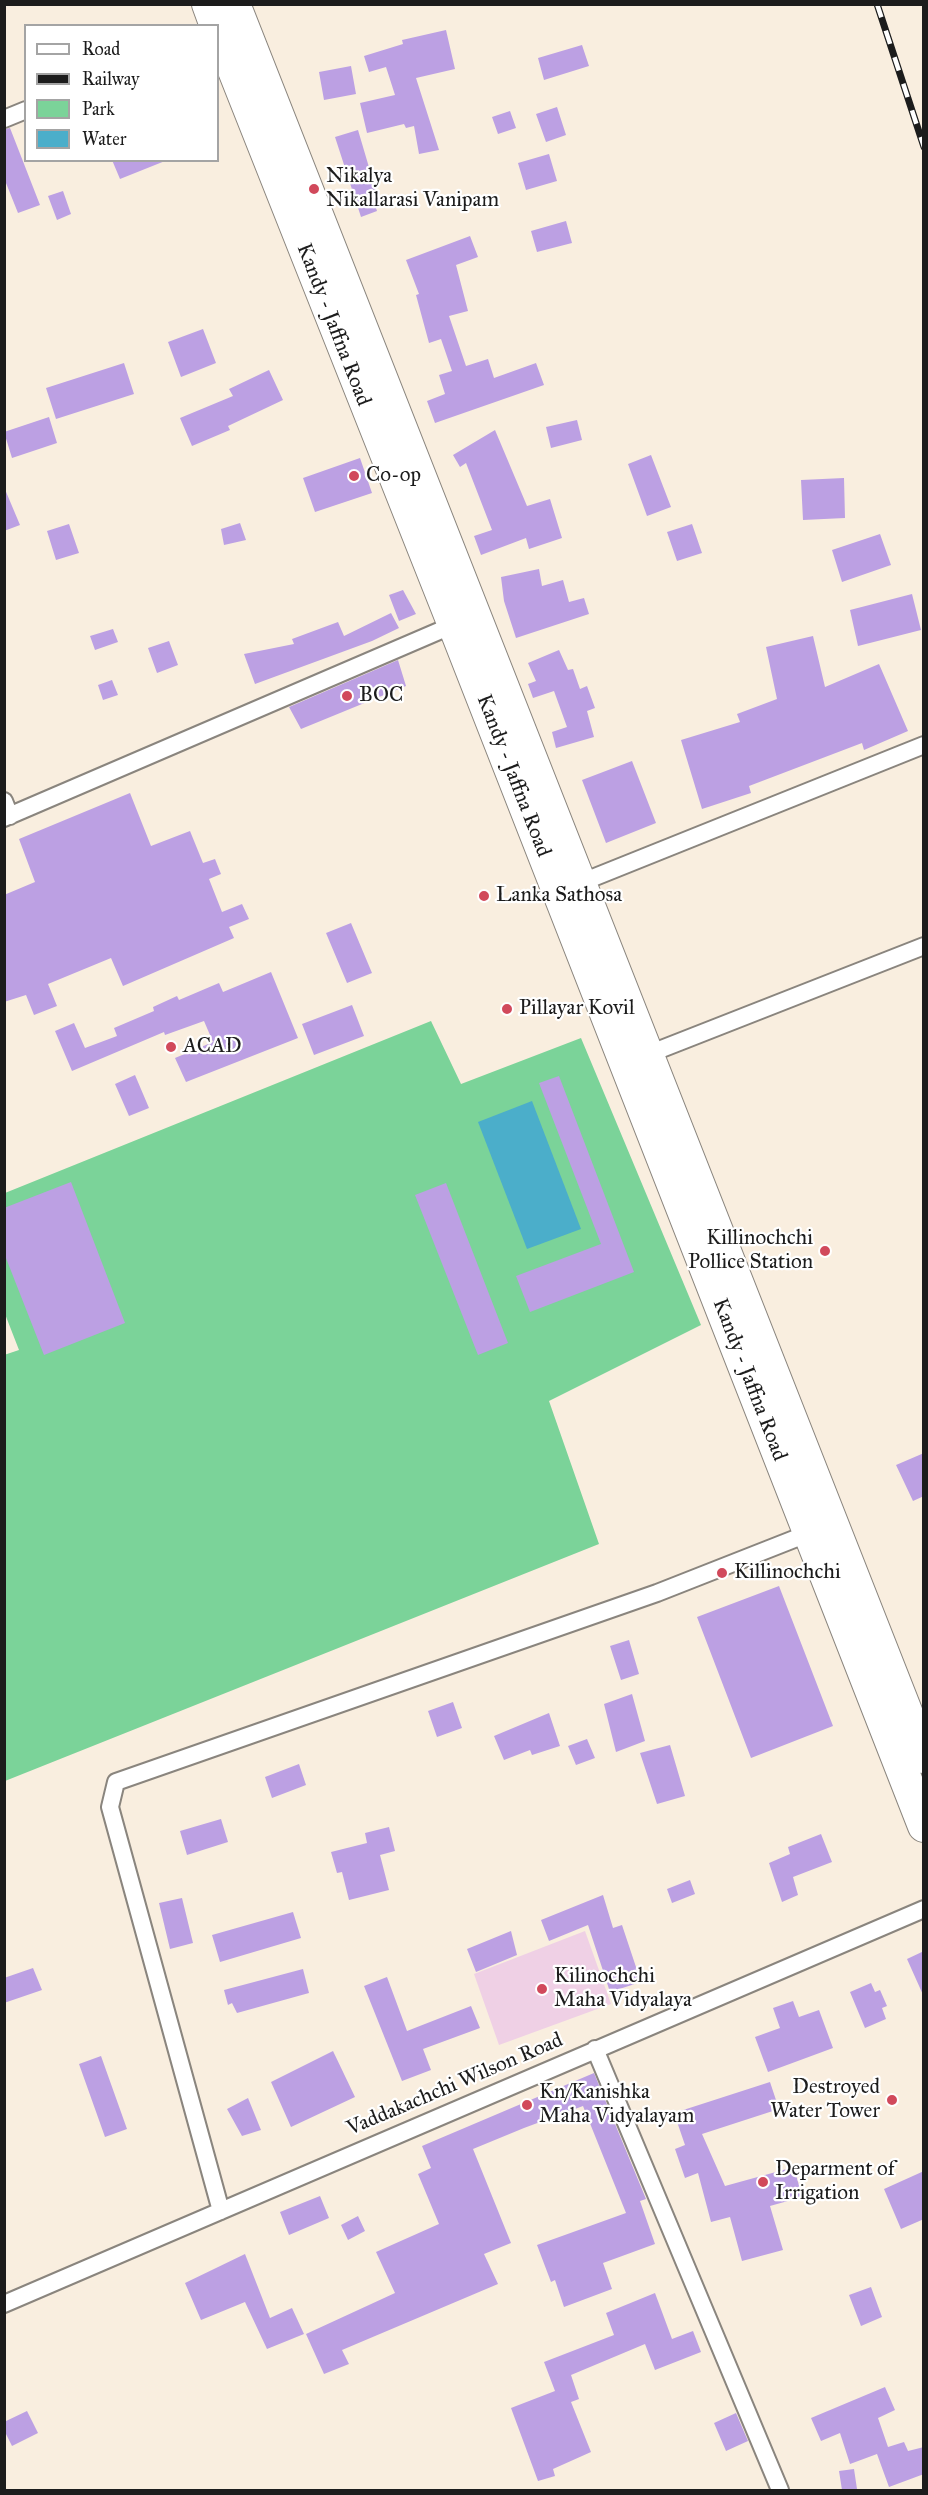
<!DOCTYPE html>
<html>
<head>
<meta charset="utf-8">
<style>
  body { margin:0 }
  #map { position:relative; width:928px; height:2495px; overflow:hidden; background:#f9eedf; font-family:"IM FELL Great Primer",serif }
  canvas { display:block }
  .frame { position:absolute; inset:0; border:6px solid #1c1c1c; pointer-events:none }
  .legend { position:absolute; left:24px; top:24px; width:195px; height:138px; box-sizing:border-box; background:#fff; border:2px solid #a4a4a4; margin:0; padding:8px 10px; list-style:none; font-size:18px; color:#1c1c1c }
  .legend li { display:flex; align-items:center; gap:12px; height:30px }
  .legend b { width:30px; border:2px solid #a4a4a4 }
</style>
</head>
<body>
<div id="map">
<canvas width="928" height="2495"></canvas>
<div class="frame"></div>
<ul class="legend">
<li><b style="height:8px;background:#fff"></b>Road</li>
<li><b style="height:8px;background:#1c1c1c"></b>Railway</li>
<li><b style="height:16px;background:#7bd399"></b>Park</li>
<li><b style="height:16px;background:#4baeca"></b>Water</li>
</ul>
</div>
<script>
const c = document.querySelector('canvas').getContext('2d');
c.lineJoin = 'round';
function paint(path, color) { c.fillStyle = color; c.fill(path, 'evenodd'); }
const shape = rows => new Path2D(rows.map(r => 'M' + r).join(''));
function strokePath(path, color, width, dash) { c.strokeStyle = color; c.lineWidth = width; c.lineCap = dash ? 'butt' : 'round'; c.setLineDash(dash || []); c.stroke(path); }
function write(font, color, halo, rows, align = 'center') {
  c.font = font + ' "IM FELL Great Primer",serif'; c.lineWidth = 4.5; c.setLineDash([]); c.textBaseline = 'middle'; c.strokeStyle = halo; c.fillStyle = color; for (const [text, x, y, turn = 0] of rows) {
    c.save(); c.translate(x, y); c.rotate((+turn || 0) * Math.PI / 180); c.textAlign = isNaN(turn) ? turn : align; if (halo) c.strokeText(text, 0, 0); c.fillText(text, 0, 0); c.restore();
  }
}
paint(shape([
  [585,1931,611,2004,499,2045,474,1974]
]), '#efd0e5');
paint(shape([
  [431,1021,461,1084,581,1038,701,1325,549,1401,599,1544,5,1781,4,1355,19,1350,5,1314,5,1193]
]), '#7bd399');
paint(shape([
  [532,1101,581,1229,527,1249,478,1122]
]), '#4baeca');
paint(shape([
  [446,30,455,69,416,78,439,150,419,154,414,126,406,128,404,124,367,133,360,103,395,95,386,67,369,72,364,56,403,44,402,40],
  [582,45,589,66,544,80,538,58],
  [351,66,356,94,324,100,319,72],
  [557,107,566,135,546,142,536,114],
  [510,111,516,128,498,134,492,117],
  [10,128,40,205,18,213,4,178,4,129],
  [358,130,376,191,371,193,377,211,361,217,335,137],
  [549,154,557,181,526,190,518,163],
  [112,160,165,160,165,161,120,179],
  [63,191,71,214,57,220,48,196],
  [566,221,572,243,537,252,531,231],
  [470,236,478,257,456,265,468,311,449,316,466,366,488,359,494,378,536,363,544,385,435,423,427,401,445,394,439,375,452,371,441,339,429,343,416,295,419,294,406,260],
  [203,329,216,363,181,377,168,342],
  [124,363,134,394,56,419,46,388],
  [269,370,283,400,228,426,230,430,192,446,180,418,233,396,229,389],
  [49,417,57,443,12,458,4,432],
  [577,420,582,440,551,448,546,427],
  [495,430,527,506,550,499,562,538,529,549,526,538,481,555,474,536,492,530,466,463,460,467,453,455],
  [651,455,671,507,647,516,628,464],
  [360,458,372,493,315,512,303,478],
  [844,478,845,518,803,520,801,480],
  [4,487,20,525,4,531],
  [240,523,246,540,224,545,221,529],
  [69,524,79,553,56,560,47,531],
  [692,524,702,553,677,561,667,532],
  [880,534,891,565,842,582,832,550],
  [539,569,542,586,563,580,569,602,584,598,589,614,516,638,504,601,501,577],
  [403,590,416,614,399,621,389,595],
  [912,594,921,630,858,646,850,610],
  [391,613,399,628,372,641,255,684,244,654,294,644,292,639,338,622,344,636],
  [113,629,118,642,95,650,90,636],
  [813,636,825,687,879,664,908,731,864,750,862,743,749,786,751,793,702,809,681,740,740,722,737,714,777,699,766,647],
  [169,641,178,665,157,673,148,648],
  [559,650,568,670,573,669,580,689,587,686,595,708,587,711,594,737,556,748,552,732,567,727,554,691,533,698,528,684,536,681,528,663],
  [398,660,406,686,301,729,289,707],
  [112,680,118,695,103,700,98,685],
  [632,761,656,823,606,843,582,780],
  [130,793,151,846,190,831,203,863,215,859,221,874,209,879,222,912,242,904,249,919,229,927,234,938,123,986,111,958,48,984,57,1006,34,1015,26,995,4,1002,4,895,35,882,19,839],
  [351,923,372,973,347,983,326,933],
  [271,972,298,1038,186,1082,175,1058,213,1042,204,1021,165,1035,164,1032,72,1071,55,1031,74,1023,85,1048,117,1036,114,1028,154,1011,153,1007,177,996,179,1000,219,983,223,992],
  [352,1005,364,1036,314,1055,302,1024],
  [135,1075,149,1108,129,1116,115,1084],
  [559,1076,634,1272,530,1312,516,1276,601,1244,539,1083],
  [71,1182,125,1323,44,1355,4,1253,4,1208],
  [446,1183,508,1343,478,1355,415,1195],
  [924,1453,924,1496,913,1501,896,1465],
  [779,1586,833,1726,751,1758,697,1617],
  [629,1640,639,1674,621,1680,610,1646],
  [632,1694,645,1741,616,1752,604,1704],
  [453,1702,462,1728,437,1737,428,1711],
  [549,1713,560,1746,532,1755,530,1750,504,1760,494,1736],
  [587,1739,595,1758,576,1765,568,1746],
  [670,1745,685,1796,657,1804,640,1753],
  [299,1764,306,1785,272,1798,265,1777],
  [221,1819,228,1842,187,1855,180,1831],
  [389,1827,395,1851,380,1855,389,1890,349,1900,342,1872,337,1873,331,1852,367,1843,365,1833],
  [821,1834,832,1862,793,1877,798,1895,782,1902,769,1863,790,1854,788,1847],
  [690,1880,695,1894,672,1903,667,1889],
  [603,1895,613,1928,622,1925,641,1982,610,1992,588,1925,549,1941,541,1920],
  [182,1898,193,1943,170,1949,159,1903],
  [293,1912,301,1938,220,1962,212,1935],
  [511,1931,517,1955,476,1972,467,1949],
  [924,1951,924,1997,907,1959],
  [33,1968,42,1990,4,2003,4,1978],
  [303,1969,309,1993,237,2013,232,2003,228,2005,224,1990],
  [387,1977,407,2031,471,2006,480,2028,423,2049,431,2070,402,2081,364,1986],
  [871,1983,875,1992,880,1990,887,2006,882,2008,886,2019,865,2028,850,1992],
  [793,2001,799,2017,819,2010,833,2048,768,2072,755,2037,780,2028,773,2008],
  [333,2051,355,2097,291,2127,271,2082],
  [101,2056,127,2129,105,2137,79,2064],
  [594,2073,646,2199,640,2201,655,2244,603,2263,612,2289,564,2307,555,2280,551,2282,537,2245,626,2213,583,2106,524,2128,473,2149,511,2243,484,2254,498,2284,342,2350,349,2364,324,2374,306,2334,395,2293,376,2252,439,2224,418,2174,431,2168,422,2146],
  [770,2082,779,2109,702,2134,725,2186,794,2167,802,2197,770,2206,783,2250,742,2261,730,2217,711,2222,698,2173,685,2178,675,2149,685,2145,674,2113],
  [248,2098,261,2130,242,2136,227,2109],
  [924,2171,924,2219,901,2229,884,2189],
  [320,2196,329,2218,289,2235,280,2212],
  [358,2216,365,2231,348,2240,341,2225],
  [245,2254,270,2318,292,2308,304,2334,267,2349,245,2302,201,2320,185,2283],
  [871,2287,882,2317,861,2326,849,2295],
  [655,2293,672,2339,693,2331,701,2352,655,2370,645,2344,571,2375,579,2399,571,2402,591,2452,553,2469,555,2476,538,2481,511,2408,555,2391,544,2362,614,2335,606,2313],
  [885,2387,895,2410,878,2418,888,2447,904,2442,908,2451,924,2447,924,2474,889,2487,877,2454,850,2464,840,2433,821,2441,811,2418],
  [27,2411,38,2433,12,2446,4,2430,4,2422],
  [736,2413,748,2441,726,2451,714,2423],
  [854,2469,857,2489,842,2490,839,2471]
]), '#bca0e3');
const street = shape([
  [4,119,26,110],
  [4,801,10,816],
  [4,818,460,622],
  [580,883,924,745],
  [641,1057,924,946],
  [595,2049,780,2490],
  [221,2211,110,1807,116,1782,657,1593,807,1534],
  [4,2304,924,1909]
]);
const highway = shape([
  [208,4,216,26],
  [234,4,924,1757],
  [218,30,454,625,924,1826]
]);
strokePath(street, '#8a857e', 20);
strokePath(highway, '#8a857e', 34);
strokePath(street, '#fff', 16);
strokePath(highway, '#fff', 32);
const rail = shape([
  [877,4,924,147]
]);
strokePath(rail, '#1c1c1c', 7);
strokePath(rail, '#fff', 4.5, [14]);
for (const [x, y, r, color] of [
  [314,189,6,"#d1495b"],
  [354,476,6,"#d1495b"],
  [347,696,6,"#d1495b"],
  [484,896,6,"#d1495b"],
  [507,1009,6,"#d1495b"],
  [171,1047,6,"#d1495b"],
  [825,1251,6,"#d1495b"],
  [722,1573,6,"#d1495b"],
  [542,1989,6,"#d1495b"],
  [892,2100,6,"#d1495b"],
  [527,2105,6,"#d1495b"],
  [763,2182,6,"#d1495b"]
]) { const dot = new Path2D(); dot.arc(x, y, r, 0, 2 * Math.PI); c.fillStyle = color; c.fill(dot); strokePath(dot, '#fff', 2); }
write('21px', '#1c1c1c', '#fff', [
  ["Nikalya",326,177],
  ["Nikallarasi Vanipam",326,201],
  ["Co-op",366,476],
  ["BOC",359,696],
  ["Lanka Sathosa",496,896],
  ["Pillayar Kovil",519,1009],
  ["ACAD",183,1047],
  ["Killinochchi",813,1239,"right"],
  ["Pollice Station",813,1263,"right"],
  ["Killinochchi",734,1573],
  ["Kilinochchi",554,1977],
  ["Maha Vidyalaya",554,2001],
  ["Destroyed",880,2088,"right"],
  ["Water Tower",880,2112,"right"],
  ["Kn/Kanishka",539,2093],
  ["Maha Vidyalayam",539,2117],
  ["Deparment of",775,2170],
  ["Irrigation",775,2194]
], 'left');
write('21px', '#1c1c1c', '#fff', [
  ["Kandy - Jaffna Road",333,325,69],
  ["Kandy - Jaffna Road",513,776,69],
  ["Kandy - Jaffna Road",749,1380,69],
  ["Vaddakachchi Wilson Road",455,2085,-23]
]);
</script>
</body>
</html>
